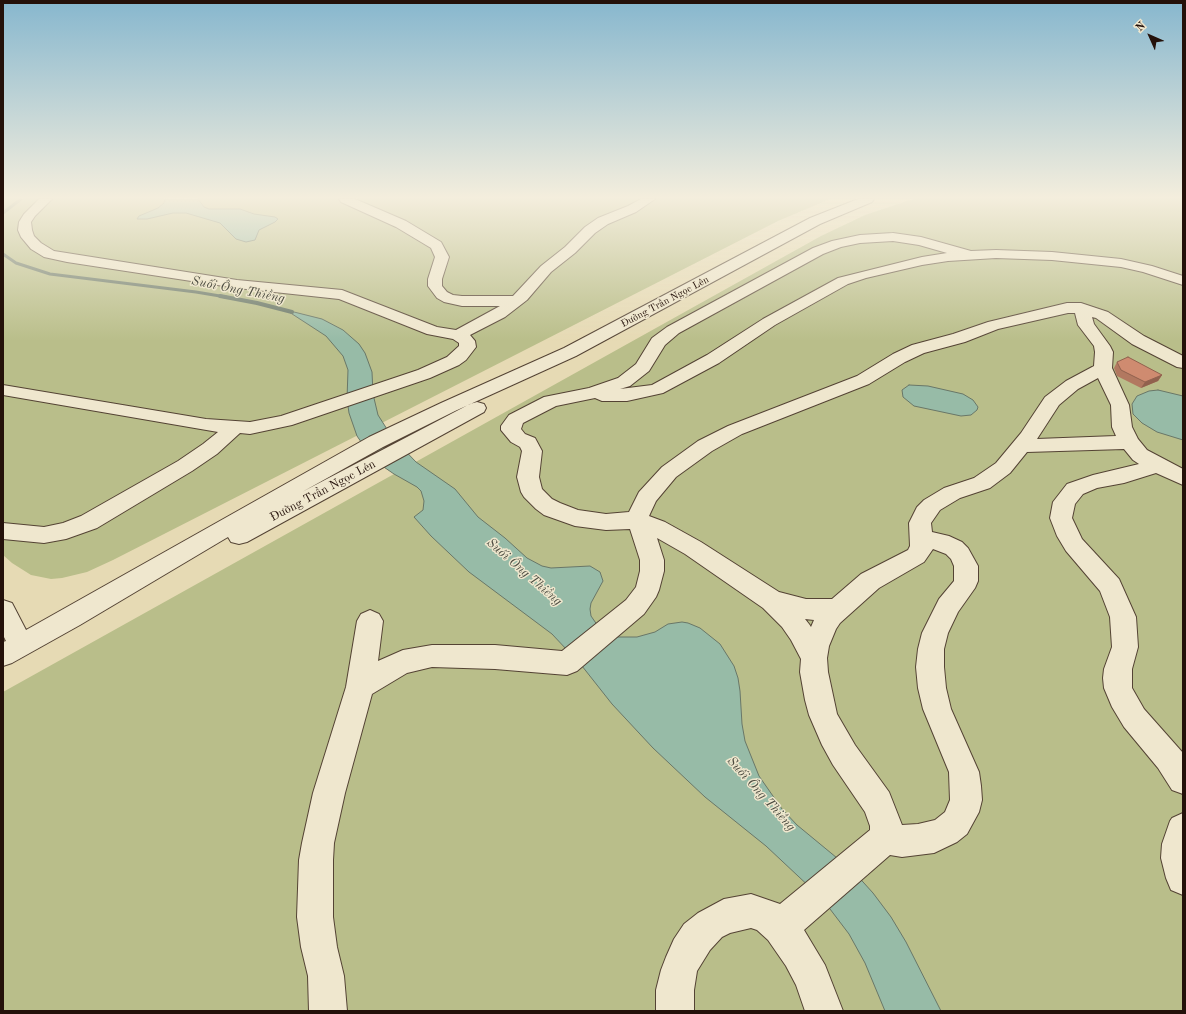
<!DOCTYPE html>
<html>
<head>
<meta charset="utf-8">
<style>
  body { margin:0 }
  #map { position:relative; width:1186px; height:1014px; overflow:hidden; background:#e6dab4; font-family:"Old Standard TT",serif }
  canvas { display:block }
  .frame { position:absolute; inset:0; border:4px solid #24110a; pointer-events:none }
  .north { position:absolute; left:1130px; top:16px; width:40px; height:40px; -webkit-text-stroke:3px #efe7ce; paint-order:stroke; rotate:315deg; font-size:11px; font-weight:700; line-height:16px; text-align:center; color:#24110a }
  .north::after { content:''; display:block; margin:auto; width:14px; height:18px; background:#24110a; clip-path:polygon(50% 0,100% 100%,50% 72%,0 100%) }
</style>
</head>
<body>
<div id="map">
<canvas width="1186" height="1014"></canvas>
<div class="frame"></div>
<div class="north">N</div>
</div>
<script>
const c = document.querySelector('canvas').getContext('2d');
c.lineJoin = 'round';
function paint(path, color) { c.fillStyle = color; c.fill(path, 'evenodd'); }
const shape = rows => new Path2D(rows.map(r => 'M' + r).join(''));
function strokePath(path, color, width, dash) { c.strokeStyle = color; c.lineWidth = width; c.lineCap = dash ? 'butt' : 'round'; c.setLineDash(dash || []); c.stroke(path); }
function write(font, color, halo, rows, align = 'center') {
  c.font = font + ' "Old Standard TT",serif'; c.lineWidth = 3; c.setLineDash([]); c.textBaseline = 'middle'; c.strokeStyle = halo; c.fillStyle = color; for (const [text, x, y, turn = 0] of rows) {
    c.save(); c.translate(x, y); c.rotate((+turn || 0) * Math.PI / 180); c.textAlign = isNaN(turn) ? turn : align; if (halo) c.strokeText(text, 0, 0); c.fillText(text, 0, 0); c.restore();
  }
}
paint(shape([
  [3,199,830,199,778,221,113,560,87,572,62,578,51,579,31,575,12,563,3,555],
  [913,199,1183,199,1183,1011,3,1011,3,692,821,236,865,215]
]), '#b9be8a');
const water = shape([
  [165,199,198,199,204,207,209,209,240,209,254,214,275,217,278,219,275,222,259,230,255,240,246,242,236,239,220,223,186,213,173,213,147,219,137,219,139,216,158,208,164,203,165,199],
  [286,310,322,319,343,330,359,344,365,353,372,372,373,394,378,415,392,437,416,462,455,489,478,517,505,538,527,558,542,566,551,568,590,566,600,572,603,581,591,603,590,609,591,616,600,629,616,637,637,637,655,632,668,624,682,622,688,623,700,628,720,644,734,666,738,678,740,691,742,724,745,741,759,776,782,809,797,825,854,872,873,893,891,917,906,942,941,1011,885,1011,865,963,849,934,830,909,814,891,766,846,705,797,653,748,612,704,582,666,552,634,469,572,431,536,414,517,423,510,424,501,421,491,417,487,394,474,378,463,368,452,357,436,349,413,347,399,348,370,343,356,326,336,286,310],
  [909,385,928,386,963,394,973,400,978,407,977,410,971,415,961,416,914,406,903,397,902,390,909,385],
  [1158,390,1183,396,1183,440,1157,432,1142,423,1133,414,1132,404,1137,396,1149,391,1158,390]
]);
paint(water, '#97bba7');
strokePath(water, '#697768', 1);
strokePath(shape([
  [3,213,21,199],
  [3,254,16,263,50,274,196,292,226,297]
]), '#697768', 3);
strokePath(shape([
  [220,296,257,303,292,312]
]), '#697768', 4);
const minor = shape([
  [39,199,52,199,35,216,31,222,32,230,34,236,41,243,54,251,237,280,342,290,437,327,456,330,500,306,462,306,444,302,437,298,428,286,428,279,435,257,431,248,396,227,341,202,339,199,355,199,406,221,441,242,449,257,442,279,442,286,447,292,453,295,462,296,513,296,541,266,565,247,585,227,598,218,628,206,641,199,655,199,636,212,608,224,595,233,575,253,551,272,527,300,505,317,470,335,475,341,476,347,466,360,459,365,430,378,292,425,250,434,240,433,217,454,192,471,97,528,66,539,44,543,3,539,3,523,44,527,63,523,81,516,178,461,203,444,218,432,3,395,3,385,206,419,250,422,281,416,418,370,447,357,459,346,459,343,453,339,427,334,339,299,237,288,67,262,44,257,31,249,21,237,18,230,19,222,24,214,39,199],
  [858,199,874,199,872,202,820,224,576,356,455,411,383,447,302,492,470,404,477,402,484,404,486,408,484,412,247,542,239,544,231,542,228,537,80,625,12,663,3,666,3,642,6,641,3,635,3,600,12,603,26,630,369,437,441,403,564,348,810,218,858,199],
  [893,233,921,237,971,251,996,250,1052,252,1121,259,1152,266,1183,276,1183,285,1143,272,1121,267,1052,260,996,258,948,261,922,265,866,278,848,284,775,325,719,363,663,393,627,401,602,401,595,398,556,406,523,423,521,429,525,434,535,438,542,451,539,477,542,489,552,499,560,503,578,510,606,514,629,512,639,492,662,467,698,441,728,426,857,376,893,354,912,345,953,334,988,322,1067,303,1081,303,1108,312,1144,336,1183,356,1183,368,1177,367,1132,344,1096,318,1092,317,1094,324,1110,346,1113,352,1112,368,1129,405,1132,427,1138,439,1147,450,1183,469,1183,485,1156,473,1124,483,1097,488,1083,494,1075,504,1072,518,1082,539,1119,579,1136,617,1138,647,1132,669,1132,688,1144,709,1183,753,1183,794,1172,790,1158,768,1124,727,1112,707,1104,688,1103,678,1104,669,1112,647,1110,617,1100,591,1066,551,1057,536,1050,518,1053,502,1067,484,1093,475,1139,464,1133,460,1124,449,1027,452,1010,473,990,488,960,498,940,510,931,523,932,532,949,536,962,542,968,548,978,566,978,581,975,588,958,612,948,633,944,649,944,667,946,688,951,709,979,772,981,786,982,800,979,812,967,834,957,842,934,853,902,857,890,855,804,930,825,965,843,1011,805,1011,796,985,786,966,768,940,757,930,751,928,730,933,722,937,710,950,697,971,694,990,694,1011,656,1011,656,990,661,970,666,957,674,939,684,924,698,913,724,899,751,894,780,904,870,830,870,826,865,812,833,765,822,745,809,715,805,700,800,672,801,659,791,640,782,627,763,608,685,554,657,538,664,560,664,571,659,590,656,597,644,614,577,671,567,675,495,669,432,667,407,673,372,694,345,793,334,843,333,860,333,917,337,947,344,976,347,1011,309,1011,308,976,301,947,297,917,299,860,302,843,313,793,346,687,357,621,361,614,370,610,379,614,383,621,378,661,403,650,432,645,495,645,562,651,626,600,636,587,640,571,640,560,630,529,606,530,575,526,544,515,536,509,524,497,521,492,517,477,522,451,520,447,511,442,501,430,501,426,509,415,544,397,589,388,618,378,636,364,652,338,667,327,813,248,832,241,860,235,893,233],
  [893,241,919,245,947,253,922,257,838,278,763,319,707,355,652,385,620,389,630,386,649,371,665,345,679,333,823,254,841,247,860,243,893,241],
  [1068,313,1075,313,1078,325,1094,346,1095,352,1094,366,1066,381,1045,397,1021,433,996,463,974,478,944,488,924,500,917,507,909,523,910,546,908,550,861,574,832,599,806,599,779,592,701,542,665,522,649,516,656,501,676,477,712,451,742,434,869,384,905,362,924,353,965,342,998,329,1068,313],
  [1098,378,1111,405,1112,427,1116,436,1037,439,1059,405,1078,389,1098,378],
  [933,549,946,554,951,559,954,566,954,581,939,599,922,633,918,649,916,667,918,688,923,709,949,772,950,800,945,812,935,820,918,824,902,825,889,792,855,745,837,714,828,672,827,658,829,646,836,629,840,623,879,588,924,562,933,549],
  [805,619,814,620,811,627,809,624,805,619],
  [1183,813,1183,895,1171,890,1166,878,1161,858,1162,844,1170,821,1172,818,1183,813]
]);
strokePath(minor, '#544334', 2);
paint(minor, '#efe7ce');
paint(shape([
  [1117,362,1162,375,1158,381,1141,388,1117,376,1114,368]
]), '#b27860');
paint(shape([
  [1162,375,1158,381,1141,388,1145,382]
]), '#91614e');
const building = shape([
  [1128,357,1162,375,1145,382,1121,370,1117,362,1128,357]
]);
paint(building, '#cf8b70');
strokePath(building, '#91614e', 1);
const sky = c.createLinearGradient(0, 0, 0, 341);
sky.addColorStop(0, '#87b7ce');
sky.addColorStop(0.58, '#f4eedd');
sky.addColorStop(1, '#f4eedd00');
c.fillStyle = sky;
c.fillRect(0, 0, 1186, 341);
write('10px', '#24110a', '#efe7ce', [
  ["Đường Trần Ngọc Lên",665,302,-28]
]);
write('12px', '#24110a', '#efe7ce', [
  ["Đường Trần Ngọc Lên",323,491,-28]
]);
write('italic 13px', '#4c4c41', '#efe7ce', [
  ["Suối Ông Thiềng",238,290,11],
  ["Suối Ông Thiềng",524,572,41],
  ["Suối Ông Thiềng",761,794,48]
]);
</script>
</body>
</html>
